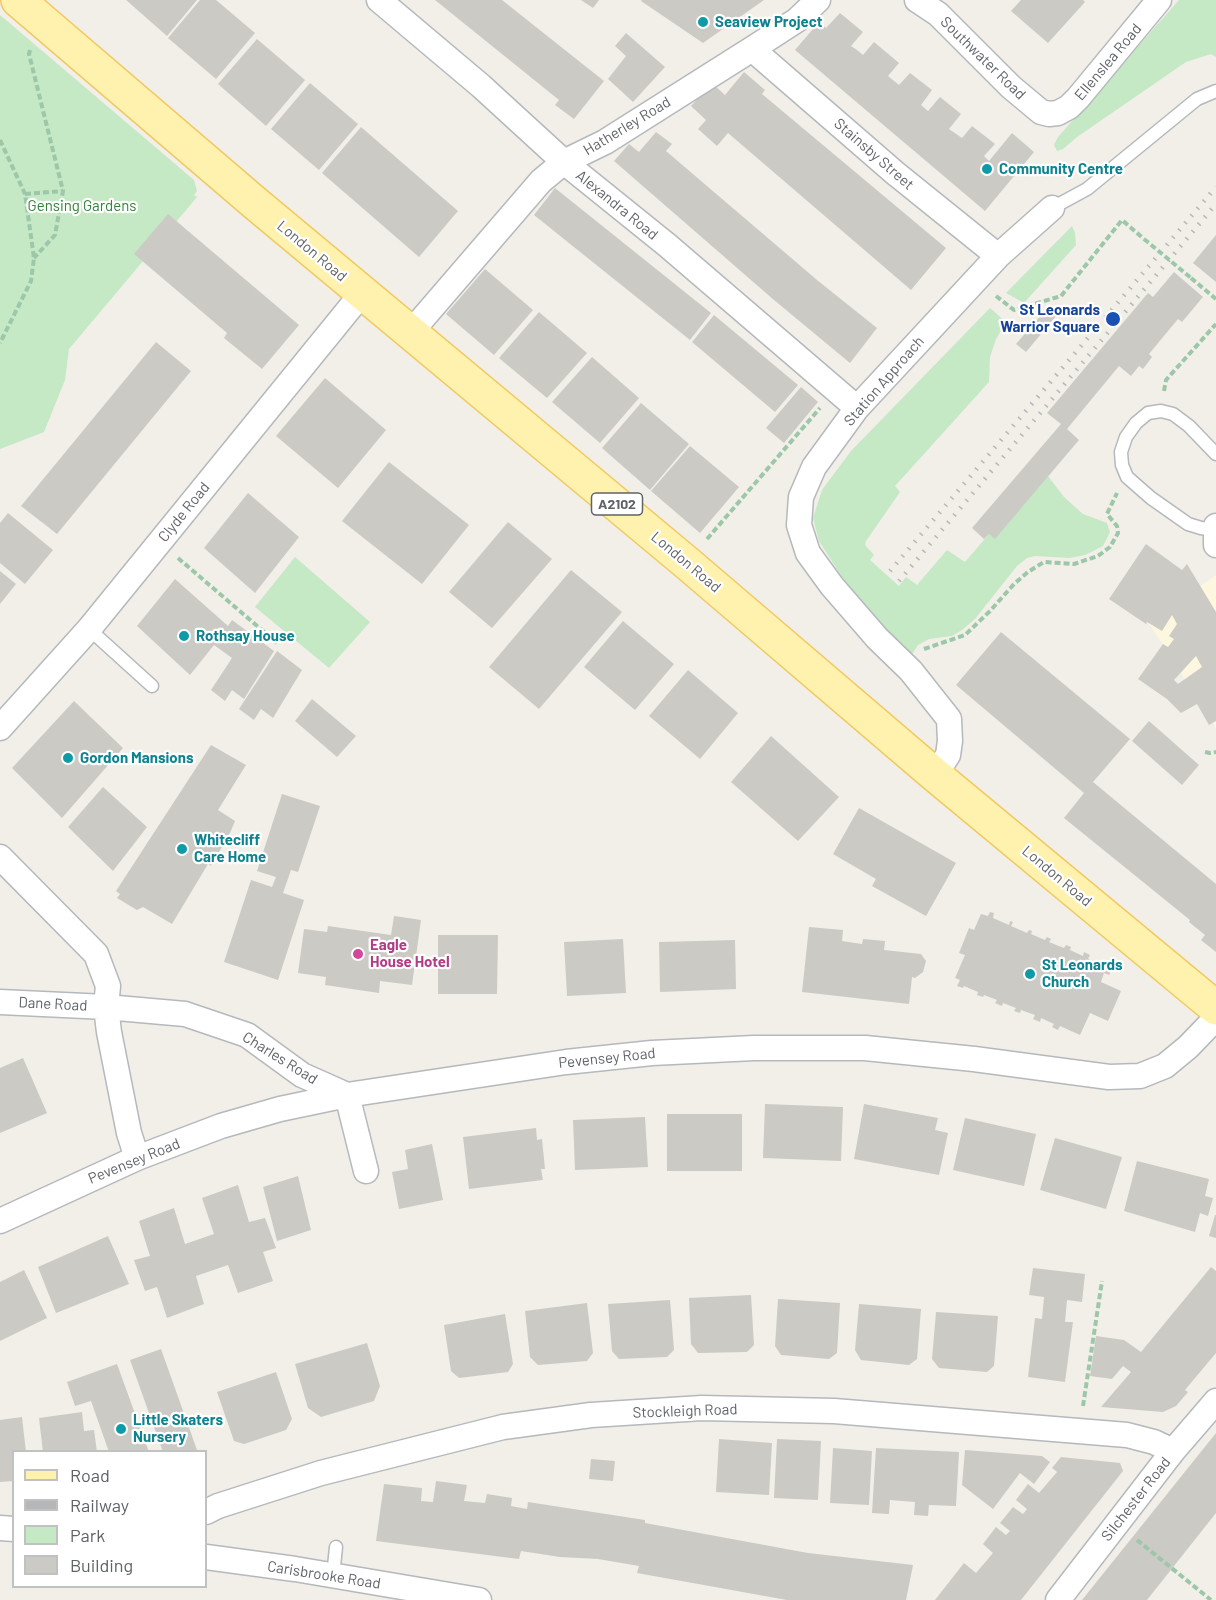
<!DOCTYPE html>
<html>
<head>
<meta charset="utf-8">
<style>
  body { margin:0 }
  #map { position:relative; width:1216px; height:1600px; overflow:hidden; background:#f1efe8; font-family:Barlow,sans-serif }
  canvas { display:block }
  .legend { position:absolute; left:12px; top:1450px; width:195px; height:138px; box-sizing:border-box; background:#fff; border:2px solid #bfc1c3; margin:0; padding:8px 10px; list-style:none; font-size:18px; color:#5f6368 }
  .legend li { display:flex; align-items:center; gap:12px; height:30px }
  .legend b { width:30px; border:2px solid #bfc1c3 }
</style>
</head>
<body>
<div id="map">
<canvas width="1216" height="1600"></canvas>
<ul class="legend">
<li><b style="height:8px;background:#fff2af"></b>Road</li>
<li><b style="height:8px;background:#b6b7b8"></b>Railway</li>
<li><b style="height:16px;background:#c5e8c5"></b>Park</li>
<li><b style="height:16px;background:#cccac5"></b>Building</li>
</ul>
</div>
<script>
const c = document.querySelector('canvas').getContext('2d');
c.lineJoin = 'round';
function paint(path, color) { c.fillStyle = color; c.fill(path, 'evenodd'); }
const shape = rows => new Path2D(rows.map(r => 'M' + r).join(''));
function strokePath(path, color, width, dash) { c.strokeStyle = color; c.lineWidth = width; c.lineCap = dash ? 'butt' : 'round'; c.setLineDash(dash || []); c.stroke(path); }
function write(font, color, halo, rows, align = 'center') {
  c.font = font + ' Barlow,sans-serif'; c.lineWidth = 4.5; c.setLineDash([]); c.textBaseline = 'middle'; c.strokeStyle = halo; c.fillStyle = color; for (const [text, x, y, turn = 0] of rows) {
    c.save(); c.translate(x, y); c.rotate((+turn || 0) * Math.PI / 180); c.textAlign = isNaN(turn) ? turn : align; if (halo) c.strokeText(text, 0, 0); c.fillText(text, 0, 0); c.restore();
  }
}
paint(shape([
  [1216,575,1216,728,1149,623]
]), '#fef7e0');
paint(shape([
  [1179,0,1216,0,1216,57,1211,54,1186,62,1077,137,1063,149,1057,151,1054,145,1058,137],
  [0,15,194,180,197,191,194,195,197,197,69,349,65,380,44,432,0,449],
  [1072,226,1075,233,1076,245,1024,303,1006,293],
  [990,308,1006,322,996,339,990,357,989,382,895,486,900,492,866,541,865,545,874,555,870,560,899,586,906,577,917,585,947,550,965,562,989,534,995,538,1048,476,1064,497,1083,514,1107,523,1110,532,1103,546,1085,555,1070,558,1035,556,1027,558,1017,566,975,619,962,630,952,636,929,639,918,645,911,656,851,591,819,541,813,518,822,490,851,451],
  [295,557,370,622,329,668,255,607]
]), '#c5e8c5');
paint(shape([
  [126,0,197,0,167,36],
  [200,0,216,0,255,33,216,79,168,38],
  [435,0,502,0,604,81,574,119,555,105,559,100],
  [581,0,599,0,593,8],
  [642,0,764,0,703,43,641,1],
  [1021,0,1083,0,1085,2,1048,43,1011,11],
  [840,13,863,32,851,46,857,50,863,55,874,42,899,63,888,76,899,85,910,73,932,90,921,105,928,111,940,97,961,114,949,129,962,138,972,126,995,144,984,156,989,161,1012,133,1034,152,985,211,795,50,819,22,826,28],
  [626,33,665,67,633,102,608,79,626,56,615,46],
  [257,39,305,80,266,126,218,84],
  [744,72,765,90,762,94,946,248,911,290,728,133,717,146,698,129,706,120,691,106,712,83,725,95],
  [310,83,358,124,319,170,271,129],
  [361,127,458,211,419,257,322,173],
  [656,132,672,144,666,151,817,280,877,328,850,363,774,300,614,161,629,144,639,152],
  [555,188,711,313,690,340,534,215],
  [168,214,299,325,262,369,224,338,227,333,134,254],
  [1216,235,1216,282,1193,263],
  [485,269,533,310,494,355,446,314],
  [1174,272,1203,297,1182,322,1178,319,1149,354,1152,357,1143,369,1139,366,1131,376,1119,366,1067,429,1079,440,995,539,989,534,984,539,972,528,1061,424,1047,413,1148,293,1153,297],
  [1048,307,1057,315,1026,352,1016,344],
  [539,312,587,353,547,398,499,358],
  [714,315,798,385,775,412,692,342],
  [156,342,191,371,57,534,21,506],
  [592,357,639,398,600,443,552,402],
  [325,378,386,430,338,488,276,436],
  [801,387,818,402,784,443,766,428],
  [641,403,689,444,650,490,602,448],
  [690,446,739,487,700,533,651,491],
  [389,462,469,525,422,584,342,521],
  [248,493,299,537,255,593,204,548],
  [8,513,53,550,25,584,0,563,0,523],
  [508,522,552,559,492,628,449,592],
  [1146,544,1182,570,1187,564,1216,612,1216,721,1209,725,1197,704,1181,713,1167,699,1138,679,1163,644,1168,647,1174,639,1169,636,1177,624,1172,615,1162,631,1147,622,1146,624,1109,599],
  [1196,656,1202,667,1178,684,1174,680],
  [571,570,622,612,539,709,489,667],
  [0,571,16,584,0,604],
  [175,579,228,626,232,620,274,651,244,699,232,690,225,701,211,690,232,658,214,645,190,675,137,626],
  [623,621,674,664,635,710,584,667],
  [1001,632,1130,739,1093,782,1216,884,1216,952,1201,940,1205,935,1189,922,1190,920,1064,818,1084,793,956,685],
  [277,651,302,670,273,718,261,709,254,720,239,709],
  [688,670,738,713,700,759,649,716],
  [312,699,356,736,337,757,295,721],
  [74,701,123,748,62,818,12,768],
  [1149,721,1199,765,1182,785,1132,741],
  [771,736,839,797,798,841,731,782],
  [211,745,246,765,218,810,235,821,230,833,211,866,208,864,172,924,143,907,137,910,117,898,120,894,116,891],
  [103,787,147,827,113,871,68,827],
  [282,794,320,806,298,872,291,870,283,893,304,900,278,980,224,962,251,880,272,887,276,877,257,871],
  [859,808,956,863,926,916,872,886,876,879,833,854],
  [990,912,994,913,993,918,1009,925,1010,921,1013,922,1011,926,1027,933,1029,930,1032,931,1031,934,1045,940,1047,937,1051,939,1049,942,1064,948,1066,945,1071,947,1070,950,1083,956,1084,952,1090,955,1088,959,1112,969,1109,975,1104,973,1101,982,1121,991,1108,1021,1090,1013,1080,1035,1060,1026,1058,1030,1052,1027,1054,1024,1041,1018,1040,1022,1033,1019,1035,1015,1021,1010,1020,1013,1014,1011,1016,1008,1003,1003,1002,1006,995,1003,997,1000,984,995,983,997,977,995,978,992,964,986,963,988,957,986,960,980,955,978,965,955,959,953,969,928,974,930,981,914,988,916],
  [394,916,421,920,412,985,380,981,379,993,325,985,326,977,298,973,304,929,327,932,328,926,391,935],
  [809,927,843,930,842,941,862,944,863,939,885,941,884,950,921,954,926,961,923,972,915,978,912,977,909,1004,802,992],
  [438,935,498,935,497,994,438,994],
  [623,939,626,993,567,996,564,942],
  [735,940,736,989,660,992,659,942],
  [23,1058,47,1113,0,1133,0,1068],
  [765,1104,843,1107,841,1161,763,1158],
  [864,1104,938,1118,935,1130,948,1133,939,1175,854,1159],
  [667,1114,742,1114,742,1171,667,1171],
  [645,1117,648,1167,575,1170,573,1120],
  [965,1118,1036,1134,1024,1186,953,1170],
  [536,1128,537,1140,542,1139,545,1169,541,1169,543,1180,469,1189,463,1137],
  [1055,1138,1122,1157,1106,1209,1040,1190],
  [432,1144,443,1200,399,1209,392,1172,408,1169,405,1150],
  [1137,1161,1209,1179,1205,1196,1213,1198,1208,1216,1200,1213,1195,1232,1124,1211],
  [298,1176,311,1230,277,1241,263,1187],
  [238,1185,249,1222,265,1218,276,1248,263,1252,273,1281,238,1293,228,1265,196,1276,204,1304,167,1318,157,1287,145,1291,134,1260,150,1256,139,1221,174,1208,185,1244,214,1234,202,1198],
  [1215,1215,1216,1215,1216,1238,1209,1236],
  [108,1236,129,1284,56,1313,38,1267],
  [1211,1267,1216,1271,1216,1353,1185,1390,1188,1392,1176,1406,1163,1412,1101,1407,1131,1372,1123,1366,1112,1379,1090,1376,1096,1336,1124,1340,1141,1352],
  [1033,1268,1085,1274,1082,1302,1067,1300,1065,1322,1073,1322,1065,1382,1028,1377,1035,1318,1042,1319,1044,1297,1029,1295],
  [24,1270,47,1318,0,1341,0,1282],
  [751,1295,754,1345,747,1352,698,1353,691,1344,689,1298],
  [778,1299,840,1303,837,1353,829,1359,781,1355,775,1346],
  [670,1300,674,1350,667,1357,619,1359,612,1351,608,1304],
  [587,1303,593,1353,587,1361,538,1365,530,1357,525,1311],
  [859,1304,921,1309,917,1359,909,1365,861,1360,855,1350],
  [936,1312,998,1316,994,1366,987,1372,939,1368,932,1359],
  [505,1314,513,1364,508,1372,459,1378,451,1371,444,1325],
  [367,1343,380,1386,374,1401,321,1417,308,1408,295,1364],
  [161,1349,197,1450,194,1452,163,1452,130,1360],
  [117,1364,149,1452,109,1452,91,1401,75,1406,67,1382],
  [276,1372,292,1419,286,1430,244,1444,234,1441,217,1392],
  [82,1412,84,1431,94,1430,97,1452,43,1452,39,1418],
  [22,1417,26,1452,14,1452,14,1481,0,1482,0,1420],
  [1216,1433,1216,1513,1147,1600,1082,1600],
  [719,1439,772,1443,769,1495,716,1492],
  [777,1439,821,1441,818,1500,774,1498],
  [833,1448,872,1451,869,1505,830,1503],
  [876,1448,959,1452,956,1506,929,1505,928,1516,914,1515,915,1502,890,1500,889,1514,872,1513],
  [965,1450,1042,1456,1050,1462,1034,1484,1020,1473,993,1509,962,1485],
  [1061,1457,1120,1463,1123,1471,1021,1600,935,1600,964,1563,976,1573,993,1553,983,1544,996,1527,1006,1535,1010,1531,1000,1523,1013,1507,1023,1514,1027,1509,1016,1500,1028,1484,1039,1493,1057,1472,1052,1468],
  [591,1459,615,1461,613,1481,589,1479],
  [436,1481,467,1485,464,1501,485,1503,487,1494,512,1498,511,1506,527,1509,528,1502,645,1520,645,1523,808,1553,913,1565,906,1600,787,1600,637,1573,639,1566,598,1559,560,1557,521,1551,519,1559,376,1541,384,1484,422,1488,421,1501,433,1502]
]), '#cccac5');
const service = shape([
  [1052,208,1087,189,1197,99,1216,91],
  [1215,530,1201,528,1188,524,1151,498,1127,477,1122,465,1121,452,1126,437,1136,423,1148,413,1161,411,1173,414,1189,426,1216,454],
  [89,629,152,686],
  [333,1576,336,1547]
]);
const minor = shape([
  [379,0,481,86,564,162,667,245,857,408],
  [917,0,938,14,1011,87,1041,112,1049,114,1058,113,1069,107,1078,98,1159,0],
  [752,49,895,173,998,256],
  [411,332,541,181,564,162,605,142,752,49,797,20,818,0],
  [1216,526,1216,545],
  [0,728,89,629,363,292],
  [935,775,948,755,950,741,949,719,911,671,877,638,832,586,808,553,799,525,801,497,814,467,857,408,998,256,1052,208],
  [0,857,96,954,108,986,106,1007,109,1032,129,1133,137,1158],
  [0,1002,106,1007,185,1014,247,1035,302,1075,347,1095,366,1171],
  [0,1221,137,1158,221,1126,280,1109,347,1095,566,1062,652,1053,754,1048,865,1048,974,1059,1109,1077,1140,1076,1165,1066,1188,1047,1216,1018],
  [206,1512,218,1506,321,1473,503,1427,591,1415,702,1408,834,1411,1127,1435,1154,1442,1173,1451],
  [0,1528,14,1529],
  [206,1557,295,1569,479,1600],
  [1058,1600,1173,1451,1216,1401]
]);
const primary = shape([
  [18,0,255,203,687,563,935,775,1216,1008]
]);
strokePath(service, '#b5b8bc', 15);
strokePath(minor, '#b5b8bc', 27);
strokePath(primary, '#f2c960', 36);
strokePath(shape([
  [30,50,29,54,63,191,55,235,34,258],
  [0,140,25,194,34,258,31,281,0,343],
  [25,194,63,191],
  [1191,278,1216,299],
  [996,296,1014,310,1061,296,1122,220,1144,239],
  [1164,391,1166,380,1216,324],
  [707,539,820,408],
  [178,558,277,643],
  [924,649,965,635,990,611,1014,584,1028,572,1044,562,1074,564,1098,556,1110,547,1118,533,1117,526,1107,514,1117,493],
  [1205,752,1210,753,1216,752],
  [1083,1406,1102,1281],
  [1137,1540,1211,1600]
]), '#9cc7a9', 4, [6, 3]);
strokePath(service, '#fff', 12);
strokePath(minor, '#fff', 24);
strokePath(primary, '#fff2af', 33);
strokePath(shape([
  [890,571,1216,187],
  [899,581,1216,204]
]), '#b6b7b8', 4.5, [1.5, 8]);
strokePath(shape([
  [1144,239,1191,278]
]), '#9cc7a9', 4, [6, 3]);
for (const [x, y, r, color] of [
  [703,22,6,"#0f9aa8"],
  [987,169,6,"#0f9aa8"],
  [1113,319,8,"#1a4fb4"],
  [184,636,6,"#0f9aa8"],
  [68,758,6,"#0f9aa8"],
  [182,849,6,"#0f9aa8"],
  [358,954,6,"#d1479c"],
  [1030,974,6,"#0f9aa8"],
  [121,1429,6,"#0f9aa8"]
]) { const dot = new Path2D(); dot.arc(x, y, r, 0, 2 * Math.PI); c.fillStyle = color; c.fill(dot); strokePath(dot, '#fff', 2); }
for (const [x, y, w] of [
  [617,504,51]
]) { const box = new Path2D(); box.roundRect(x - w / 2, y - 11, w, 22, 4.5); c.fillStyle = '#fff'; c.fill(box); strokePath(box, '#5f6368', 1.5); }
write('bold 14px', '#5f6368', null, [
  ["A2102",617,504]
]);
write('bold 15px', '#0d838f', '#fff', [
  ["Seaview Project",715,22],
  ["Community Centre",999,169],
  ["Rothsay House",196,636],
  ["Gordon Mansions",80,758],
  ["Whitecliff",194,840],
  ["Care Home",194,857],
  ["St Leonards",1042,965],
  ["Church",1042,982],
  ["Little Skaters",133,1420],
  ["Nursery",133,1437]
], 'left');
write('15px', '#5f6368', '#fff', [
  ["Southwater Road",983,58,44],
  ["Ellenslea Road",1108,62,-50],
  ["Hatherley Road",627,126,-31],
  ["Stainsby Street",874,154,41],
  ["Alexandra Road",617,205,39],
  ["London Road",312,251,40],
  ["Station Approach",884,381,-49],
  ["Clyde Road",184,512,-51],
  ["London Road",686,562,40],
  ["London Road",1057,876,40],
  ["Dane Road",53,1004,3],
  ["Charles Road",280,1058,32],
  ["Pevensey Road",607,1058,-6],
  ["Pevensey Road",134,1161,-22],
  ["Stockleigh Road",685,1411,-2],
  ["Silchester Road",1136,1499,-52],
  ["Carisbrooke Road",324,1575,9]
]);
write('15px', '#348238', '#fff', [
  ["Gensing Gardens",82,206]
]);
write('bold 15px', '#164399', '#fff', [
  ["St Leonards",1100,310],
  ["Warrior Square",1100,327]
], 'right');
write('bold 15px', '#b23c85', '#fff', [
  ["Eagle",370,945],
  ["House Hotel",370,962]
], 'left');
</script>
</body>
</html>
